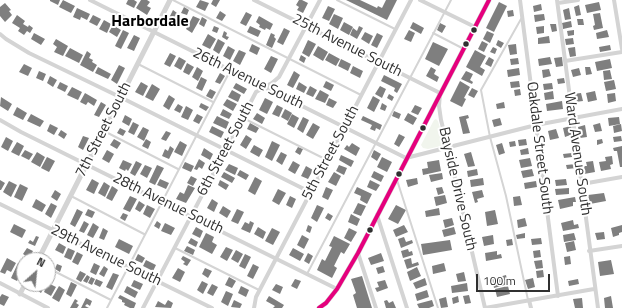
<!DOCTYPE html>
<html>
<head>
<meta charset="utf-8">
<style>
  body { margin:0 }
  #map { position:relative; width:622px; height:308px; overflow:hidden; background:#fff; font-family:"Titillium Web",sans-serif }
  canvas { display:block }
  .north { position:absolute; left:16px; top:252px; width:40px; height:40px; box-sizing:border-box; background:#fff; border:1px solid #acacac; border-radius:50%; rotate:27deg; font-size:11px; font-weight:700; line-height:16px; text-align:center; color:#303030 }
  .north::after { content:''; display:block; margin:auto; width:14px; height:18px; background:#787878; clip-path:polygon(50% 0,100% 100%,50% 72%,0 100%) }
  .scale { position:absolute; left:476px; top:274px; width:74px; height:18px; box-sizing:border-box; border:2px solid #303030; border-top:0; padding-left:5px; font-size:12px; line-height:14px; white-space:nowrap; color:#303030; -webkit-text-stroke:3px #fff; paint-order:stroke }
</style>
</head>
<body>
<div id="map">
<canvas width="622" height="308"></canvas>
<div class="north">N</div>
<div class="scale">100 m</div>
</div>
<script>
const c = document.querySelector('canvas').getContext('2d');
c.lineJoin = 'round';
function paint(path, color) { c.fillStyle = color; c.fill(path, 'evenodd'); }
const shape = rows => new Path2D(rows.map(r => 'M' + r).join(''));
function strokePath(path, color, width, dash) { c.strokeStyle = color; c.lineWidth = width; c.lineCap = dash ? 'butt' : 'round'; c.setLineDash(dash || []); c.stroke(path); }
function write(font, color, halo, rows, align = 'center') {
  c.font = font + ' "Titillium Web",sans-serif'; c.lineWidth = 4; c.setLineDash([]); c.textBaseline = 'middle'; c.strokeStyle = halo; c.fillStyle = color; for (const [text, x, y, turn = 0] of rows) {
    c.save(); c.translate(x, y); c.rotate((+turn || 0) * Math.PI / 180); c.textAlign = isNaN(turn) ? turn : align; if (halo) c.strokeText(text, 0, 0); c.fillText(text, 0, 0); c.restore();
  }
}
paint(shape([
  [436,119,438,121,443,139,443,144,441,146,428,149,423,148,421,145,434,120]
]), '#f1f5ed');
paint(shape([
  [50,0,60,0,58,5,50,1],
  [63,0,75,6,71,13,59,7],
  [128,0,134,0,137,2,134,8,126,4],
  [141,0,147,0,150,2,147,6,151,8,147,15,136,8],
  [200,0,209,3,205,11,196,7],
  [213,0,220,0,216,7,211,4],
  [299,0,302,0,308,3,303,13,297,10,299,7,296,5],
  [346,0,360,0,377,8,378,6,382,8,386,0,397,0,387,20],
  [499,2,507,6,494,32,486,28],
  [599,2,601,10,587,13,585,5],
  [5,3,11,10,9,11,12,15,5,22,0,16,0,7],
  [541,4,542,10,534,12,533,6],
  [579,5,581,15,576,16,574,7],
  [328,6,335,9,329,21,322,18],
  [184,7,189,10,187,15,181,13],
  [77,8,90,14,87,20,81,17,80,20,73,17],
  [569,8,571,19,565,20,563,10],
  [173,10,177,13,171,24,167,22],
  [513,10,514,16,508,17,507,11],
  [220,11,226,15,222,21,216,18],
  [246,12,252,15,246,26,240,23],
  [600,13,603,28,594,30,593,26,595,25,593,14],
  [334,14,343,18,338,29,329,24],
  [544,14,545,20,535,22,534,15],
  [17,15,25,21,23,24,28,27,29,25,33,28,30,33,27,31,24,35,18,31,20,28,12,23],
  [93,15,101,19,97,26,89,22],
  [193,16,200,19,192,33,186,29],
  [259,16,273,24,270,30,266,28,265,30,259,27,260,25,256,22],
  [202,17,207,20,204,27,199,24],
  [577,19,583,19,584,25,578,25],
  [104,20,111,24,107,33,99,29],
  [571,21,572,27,563,29,562,23],
  [344,22,353,27,349,35,340,30],
  [413,22,424,28,421,34,410,28],
  [440,23,446,26,442,33,437,30],
  [550,24,556,24,557,31,552,32],
  [113,25,121,30,117,37,109,32],
  [214,26,219,28,217,33,212,31],
  [250,26,261,31,258,37,247,32],
  [359,26,363,28,357,39,350,35,353,28,357,31],
  [544,26,544,33,537,34,536,27],
  [284,28,290,31,283,45,277,42],
  [123,30,129,33,121,49,115,46],
  [409,30,415,33,411,42,404,39],
  [574,30,574,35,568,36,567,31],
  [607,30,609,37,597,39,596,33],
  [224,31,227,33,226,36,229,37,227,40,222,37],
  [487,31,494,34,490,43,483,39],
  [365,32,373,36,369,44,361,39],
  [34,33,45,39,41,45,31,39],
  [271,33,275,35,274,37,276,39,272,48,266,45],
  [377,33,383,36,377,48,371,45],
  [208,34,216,39,210,49,202,45],
  [134,35,140,38,134,51,127,48],
  [549,36,550,43,538,44,538,38],
  [573,38,574,44,566,45,565,39],
  [56,39,68,46,63,56,54,52,57,47,53,44],
  [218,39,225,43,219,54,213,50],
  [308,40,316,44,309,57,302,53],
  [498,40,504,43,501,48,496,45],
  [482,41,488,44,484,52,478,49],
  [433,42,448,49,439,66,425,59],
  [252,44,260,48,257,55,249,51],
  [516,44,517,54,510,55,508,45],
  [610,45,611,50,600,52,599,47],
  [228,46,235,50,230,60,223,56],
  [318,46,328,52,323,61,313,55],
  [493,47,497,49,495,54,490,52],
  [575,47,576,56,570,57,568,48],
  [70,48,83,55,79,63,65,56],
  [239,50,246,53,240,65,233,61],
  [475,50,486,56,480,67,485,70,482,76,466,67],
  [87,51,91,54,89,58,93,60,92,62,97,65,93,72,80,65],
  [170,53,176,56,170,67,164,64],
  [329,53,340,59,336,66,325,60],
  [301,55,306,58,304,63,299,60],
  [271,56,278,59,271,73,264,69],
  [179,57,186,61,181,70,174,66],
  [489,57,494,60,491,67,485,64],
  [550,57,552,64,539,66,538,59],
  [562,57,563,66,556,67,554,58],
  [518,58,519,64,511,65,510,59],
  [341,59,351,64,348,71,338,66],
  [610,59,612,68,597,71,595,62],
  [187,63,194,67,189,75,183,72],
  [24,64,32,68,28,76,19,72],
  [119,65,125,68,117,84,111,80],
  [353,66,363,71,360,78,350,73],
  [98,67,111,74,108,79,95,73],
  [197,67,203,71,198,81,192,77],
  [431,67,436,70,434,74,439,77,437,82,426,76],
  [585,67,590,67,592,74,586,75],
  [519,68,520,75,508,77,507,70],
  [579,68,581,75,573,77,571,70],
  [549,69,551,76,543,78,542,70],
  [610,70,612,79,604,80,603,71],
  [39,71,46,74,43,81,36,78],
  [294,71,300,75,293,88,287,85],
  [466,71,473,74,470,80,473,82,472,84,461,79],
  [220,73,225,76,220,84,215,82],
  [384,75,402,84,397,93,394,91,395,88,381,81],
  [50,76,57,80,53,87,47,83],
  [201,77,207,80,202,91,196,88],
  [564,78,565,83,558,84,557,79],
  [614,80,616,89,606,91,604,82],
  [326,81,334,85,331,91,323,87],
  [460,81,470,87,464,98,466,99,462,107,450,101],
  [519,81,520,87,511,88,510,82],
  [60,82,68,86,65,92,57,88],
  [141,82,148,86,143,96,135,92],
  [299,82,307,87,304,93,296,89],
  [236,83,247,89,244,94,233,88],
  [552,83,553,89,544,90,543,84],
  [152,84,160,89,153,101,145,97],
  [310,86,317,90,313,97,306,94],
  [380,86,386,89,382,98,375,94],
  [72,87,82,92,78,100,67,95],
  [472,88,478,91,474,98,468,95],
  [210,89,216,92,212,99,206,96],
  [520,89,521,95,515,96,514,90],
  [232,90,241,95,238,102,228,97],
  [320,90,329,95,325,103,315,99],
  [553,91,554,99,545,100,544,93],
  [595,91,597,100,588,102,586,93],
  [85,93,97,100,94,106,88,102,86,105,80,102],
  [581,93,583,101,575,102,573,94],
  [615,93,616,101,608,103,607,94],
  [389,94,394,97,392,101,387,98],
  [169,95,175,99,169,110,163,106],
  [373,96,380,100,374,112,367,108],
  [1,97,12,104,8,111,0,106],
  [265,98,273,102,267,114,259,110],
  [329,98,337,102,333,108,326,105],
  [227,99,237,104,233,111,223,105],
  [562,101,563,109,547,111,546,104],
  [101,102,106,105,99,117,94,115],
  [504,102,505,108,497,109,496,104],
  [201,103,209,107,206,111,199,107],
  [382,103,387,106,385,111,380,109],
  [178,104,183,107,180,113,174,110],
  [277,105,283,108,279,117,272,114],
  [415,105,422,108,418,115,411,112],
  [186,106,193,110,188,120,181,117],
  [17,107,27,113,23,120,13,115],
  [223,109,232,114,229,119,220,115],
  [285,109,292,113,288,121,281,117],
  [394,111,401,114,399,119,392,116],
  [257,113,265,118,262,124,253,119],
  [408,113,417,118,413,125,404,120],
  [31,114,44,121,40,127,27,121],
  [197,114,203,117,199,124,193,121],
  [292,114,299,118,294,128,287,124],
  [125,115,132,119,129,126,122,122],
  [468,115,469,118,466,119,470,133,463,134,459,117],
  [217,116,229,122,226,129,213,123],
  [363,116,382,125,380,130,376,128,375,131,370,129,372,125,361,120],
  [303,117,309,120,303,133,297,129],
  [619,117,620,124,609,126,608,118],
  [500,118,502,125,494,127,492,120],
  [133,122,139,125,134,135,128,132],
  [250,123,259,128,256,133,247,129],
  [313,123,320,127,313,139,306,135],
  [600,123,602,131,595,132,593,125],
  [50,124,58,128,54,135,47,131],
  [621,124,622,131,614,133,613,126],
  [585,125,587,137,580,138,578,127],
  [212,126,224,132,221,138,209,132],
  [571,126,573,134,565,137,563,128],
  [143,127,149,130,144,141,137,137],
  [120,128,126,131,123,136,117,133],
  [556,129,559,138,550,140,548,131],
  [61,130,67,134,64,139,58,135],
  [166,131,171,133,166,141,161,139],
  [399,134,405,137,399,147,394,144],
  [246,135,252,139,246,149,240,145],
  [83,136,89,138,83,150,78,147],
  [621,136,622,141,614,142,613,137],
  [6,137,13,141,8,151,1,147],
  [114,139,121,143,117,149,110,145],
  [146,139,151,142,148,149,142,146],
  [526,139,527,145,519,146,518,140],
  [602,139,603,143,597,145,597,140],
  [180,141,187,145,182,156,174,152],
  [272,141,280,145,272,161,265,157],
  [515,141,516,146,510,147,509,142],
  [17,142,24,146,19,156,11,152],
  [352,143,360,148,356,156,344,149,347,145,349,147],
  [502,143,505,153,499,155,496,145],
  [254,145,263,150,259,157,250,152],
  [170,146,174,149,169,159,162,156,165,149,168,151],
  [622,146,622,167,620,167,617,151,614,151,613,148],
  [298,147,303,149,300,155,295,152],
  [204,148,213,154,210,160,201,155],
  [528,148,529,154,521,155,520,150],
  [25,150,33,154,29,160,21,156],
  [107,150,114,154,109,163,102,159],
  [374,150,381,154,377,161,371,157],
  [37,152,45,157,40,167,31,162],
  [281,152,287,155,282,165,276,161],
  [471,152,475,166,468,167,464,154],
  [572,153,572,157,564,158,563,154],
  [341,155,354,161,351,167,339,160],
  [612,156,613,164,610,165,611,169,601,171,599,162,606,161,605,157],
  [47,157,55,161,49,172,41,168],
  [382,157,392,162,387,172,377,167],
  [530,158,532,166,521,168,519,160],
  [199,159,205,163,202,169,199,167,197,170,194,169],
  [123,160,132,164,128,171,126,169,125,171,119,168],
  [439,160,441,171,423,175,422,169,428,168,427,162],
  [136,161,142,164,135,176,130,173],
  [293,161,300,165,295,174,288,170],
  [593,161,595,172,584,174,583,166,587,166,586,162],
  [185,162,194,166,191,172,182,168],
  [229,164,238,168,235,175,225,170],
  [576,164,577,168,567,169,566,165],
  [145,165,152,168,147,178,140,174],
  [157,165,164,168,155,185,149,182],
  [339,165,347,168,344,175,336,171],
  [306,166,313,170,308,179,301,176],
  [477,169,478,175,468,177,467,171],
  [532,169,534,176,523,178,521,171],
  [240,170,249,175,246,180,237,175],
  [374,171,384,176,381,182,371,177],
  [224,172,235,178,232,183,221,177],
  [334,172,341,176,336,186,328,182],
  [442,173,443,179,431,182,429,175],
  [191,176,197,179,193,186,187,183],
  [255,177,262,181,255,195,248,191],
  [417,178,418,184,408,187,406,180],
  [483,178,484,185,471,187,470,180],
  [92,179,99,183,94,194,86,190],
  [160,179,169,183,166,189,157,185],
  [566,179,567,185,556,186,555,180],
  [0,180,5,183,1,190,0,190],
  [220,180,229,185,226,190,218,185],
  [370,180,380,185,376,191,367,187],
  [9,181,17,185,11,197,3,192],
  [536,181,537,187,525,189,524,183],
  [104,182,110,186,105,197,98,193],
  [20,184,28,188,22,201,14,197],
  [188,185,195,188,186,203,176,199,180,192,184,194],
  [112,186,118,190,112,201,106,198],
  [326,187,333,190,328,200,322,197],
  [357,187,372,194,367,204,360,200,361,196,354,193],
  [442,187,444,193,438,195,436,188],
  [569,188,569,194,556,195,555,189],
  [278,189,286,193,279,205,272,201],
  [55,190,61,194,57,201,51,197],
  [482,190,484,197,477,199,478,202,475,203,472,192],
  [604,193,606,201,590,204,588,195],
  [445,195,447,203,436,206,434,197],
  [130,196,137,199,130,212,123,209],
  [290,196,296,199,292,208,286,205],
  [520,196,522,205,514,206,513,197],
  [575,197,576,202,573,202,573,206,560,209,558,200],
  [36,199,46,205,42,212,32,207],
  [212,199,218,203,214,212,207,208],
  [139,201,145,205,140,212,135,209],
  [51,203,57,206,51,218,45,214],
  [358,203,366,206,361,216,353,213],
  [147,205,155,209,150,218,143,214],
  [317,205,324,208,317,222,311,218],
  [396,205,406,210,398,224,388,219],
  [223,206,231,211,227,218,219,213],
  [439,208,440,215,426,217,425,211],
  [77,209,83,212,75,227,70,224],
  [88,209,95,212,92,218,85,215],
  [237,209,244,212,238,224,231,221],
  [495,210,498,224,487,226,485,212],
  [123,213,128,215,125,221,120,218],
  [328,213,333,216,330,221,325,218],
  [351,214,360,219,357,226,348,222],
  [452,218,454,225,445,228,443,220],
  [525,218,527,226,518,228,517,220],
  [573,220,574,225,578,224,579,228,563,231,561,223],
  [84,221,89,224,84,233,79,231],
  [157,221,161,224,159,229,154,226],
  [250,221,254,223,250,233,241,229,245,222,249,224],
  [93,223,99,227,93,238,87,235],
  [165,223,175,228,171,235,161,231],
  [14,224,26,230,22,238,10,232],
  [308,225,312,227,310,233,306,231],
  [404,225,408,232,396,237,393,230],
  [622,225,622,232,619,233,619,235,613,237,611,228],
  [196,227,203,231,200,238,192,234],
  [258,227,266,232,263,239,254,234],
  [454,227,456,234,444,237,442,230],
  [103,228,108,231,104,240,99,238],
  [272,228,280,232,273,245,265,241],
  [349,228,357,232,351,242,344,238],
  [604,232,605,239,597,240,595,233],
  [206,233,214,237,212,242,217,245,212,254,199,247],
  [525,233,525,238,517,239,516,235],
  [574,233,576,240,564,242,563,235],
  [302,235,309,239,304,249,297,245],
  [493,235,494,244,484,246,482,237],
  [36,236,39,237,35,246,28,243,30,240,33,242],
  [334,236,350,244,344,254,341,252,334,266,337,268,332,278,317,270,322,259,325,261,332,247,329,246],
  [404,237,406,242,412,240,413,243,401,248,398,239],
  [191,238,198,242,196,247,188,243],
  [541,238,542,244,532,245,531,239],
  [119,239,133,246,129,254,115,247],
  [512,239,513,245,507,246,506,240],
  [450,240,452,250,423,255,421,244],
  [574,241,576,250,567,252,565,243],
  [59,243,66,247,63,254,55,250],
  [187,246,195,250,193,255,184,251],
  [226,247,233,250,227,261,220,257],
  [27,248,33,251,29,258,23,254],
  [68,248,75,251,71,260,64,257],
  [293,248,304,254,300,261,289,255],
  [408,249,409,252,412,251,413,255,403,258,401,251],
  [236,250,243,254,238,263,231,259],
  [540,250,541,257,534,258,533,251],
  [497,251,497,255,501,254,502,258,486,261,485,253],
  [77,252,83,255,78,265,72,262],
  [308,253,313,256,309,264,304,261],
  [381,253,384,261,371,265,368,258],
  [138,254,145,258,142,263,135,260],
  [245,254,251,257,245,269,239,266],
  [183,256,191,260,187,266,183,264,185,262,181,259],
  [570,256,571,264,565,265,564,257],
  [7,258,16,263,11,272,7,270,5,274,0,272],
  [411,258,412,264,418,262,419,265,407,269,404,260],
  [146,260,156,265,153,271,143,266],
  [542,260,543,268,536,269,534,261],
  [611,260,614,274,600,276,598,262],
  [18,263,24,267,17,281,11,278],
  [94,263,100,266,96,275,90,272],
  [444,263,446,271,433,274,432,266],
  [57,264,62,266,60,272,55,269],
  [253,264,259,267,253,279,247,276],
  [104,266,108,269,104,277,99,274],
  [383,266,385,272,378,274,376,268],
  [417,267,421,276,410,281,407,272],
  [178,268,185,272,180,282,172,278],
  [205,268,212,271,208,278,202,274],
  [543,270,544,277,537,278,536,271],
  [80,271,86,274,81,282,76,279],
  [464,272,466,281,458,282,456,274],
  [113,273,119,275,112,290,106,287],
  [87,275,90,277,87,283,83,281],
  [506,275,508,284,494,288,492,279],
  [362,276,372,308,357,308,353,295,356,293,351,279],
  [91,277,95,279,92,285,88,283],
  [229,277,236,281,232,288,225,285],
  [425,278,427,285,416,289,413,283],
  [533,278,535,287,528,289,525,280],
  [96,279,103,282,100,287,94,284],
  [295,279,301,281,297,289,291,286],
  [578,279,579,284,569,286,568,281],
  [134,280,143,284,140,290,131,286],
  [385,280,388,288,377,292,375,288,379,287,377,282],
  [202,281,208,284,203,294,197,290],
  [71,282,77,285,71,297,66,294],
  [48,283,56,287,51,296,44,292],
  [467,283,468,291,452,293,451,286],
  [38,284,46,284,41,293,35,289],
  [212,284,218,287,213,296,207,293],
  [276,284,283,287,280,294,272,290],
  [59,286,65,290,59,302,52,298],
  [127,286,138,292,135,298,124,292],
  [241,286,249,290,246,297,238,293],
  [508,286,510,294,497,297,495,289],
  [427,290,429,297,417,301,415,294],
  [226,291,233,294,228,306,221,302],
  [2,294,9,297,4,306,0,304,0,297],
  [120,295,136,303,134,308,130,308,124,305,125,303,122,302,122,300,118,298],
  [469,295,471,303,465,304,463,296],
  [269,296,284,305,282,308,273,308,275,306,266,301],
  [458,296,459,302,453,304,452,298],
  [611,296,613,308,605,308,604,298],
  [446,297,448,307,441,308,439,299],
  [86,298,92,301,90,306,87,304,85,306,89,308,81,308],
  [582,298,583,308,575,308,573,299],
  [75,299,78,301,76,303,79,305,77,308,70,308],
  [168,300,173,303,171,308,155,307,158,301,165,305],
  [234,300,242,304,240,308,231,307],
  [387,300,389,303,393,301,396,308,386,308,384,301],
  [432,300,434,306,429,308,419,308,417,304]
]), '#7f7f7f');
strokePath(shape([
  [173,0,361,95],
  [337,0,395,29],
  [521,19,481,90,490,137,506,196,528,300],
  [433,33,462,48],
  [138,64,213,102],
  [243,118,327,160],
  [104,131,178,169],
  [397,180,438,308],
  [71,196,144,234],
  [175,248,259,290],
  [48,268,111,300],
  [307,274,451,0],
  [107,308,230,71]
]), '#d4d4d4', 2);
strokePath(shape([
  [90,0,406,158,536,125,622,109],
  [254,0,440,93,439,106,441,120,448,148,485,308],
  [420,0,475,27],
  [520,0,558,296],
  [557,0,598,308],
  [614,0,622,49],
  [558,3,578,0],
  [0,34,6,39,29,53,120,97,310,192],
  [565,61,622,52],
  [0,120,21,132,337,289],
  [582,184,622,177],
  [0,204,212,308],
  [377,215,407,308],
  [589,251,622,246],
  [358,253,376,308],
  [0,283,48,308],
  [529,300,531,308],
  [143,308,256,92,272,83,279,77,320,0],
  [254,308,256,297,411,0],
  [485,308,594,289]
]), '#d4d4d4', 4);
strokePath(shape([
  [38,260,170,0],
  [20,294,25,284],
  [319,308,326,303,337,289,358,253,489,0]
]), '#d4d4d4', 5);
strokePath(shape([
  [319,308,326,303,337,289,358,253,489,0]
]), '#e5007d', 4);
for (const [x, y, r, color] of [
  [474,30,3.5,"#303030"],
  [466,44,3.5,"#303030"],
  [423,128,3.5,"#303030"],
  [399,174,3.5,"#303030"],
  [370,230,3.5,"#303030"]
]) { const dot = new Path2D(); dot.arc(x, y, r, 0, 2 * Math.PI); c.fillStyle = color; c.fill(dot); strokePath(dot, '#fff', 1.5); }
write('15px', '#303030', '#fff', [
  ["25th Avenue South",347,46,27],
  ["26th Avenue South",248,79,26],
  ["7th Street South",104,130,-63],
  ["Oakdale Street South",539,148,83],
  ["6th Street South",226,149,-62],
  ["5th Street South",331,153,-62],
  ["Ward Avenue South",577,154,82],
  ["Bayside Drive South",457,189,77],
  ["28th Avenue South",168,204,26],
  ["29th Avenue South",106,256,26]
]);
write('bold 16px', '#000', '#fff', [
  ["Harbordale",150,22]
]);
</script>
</body>
</html>
